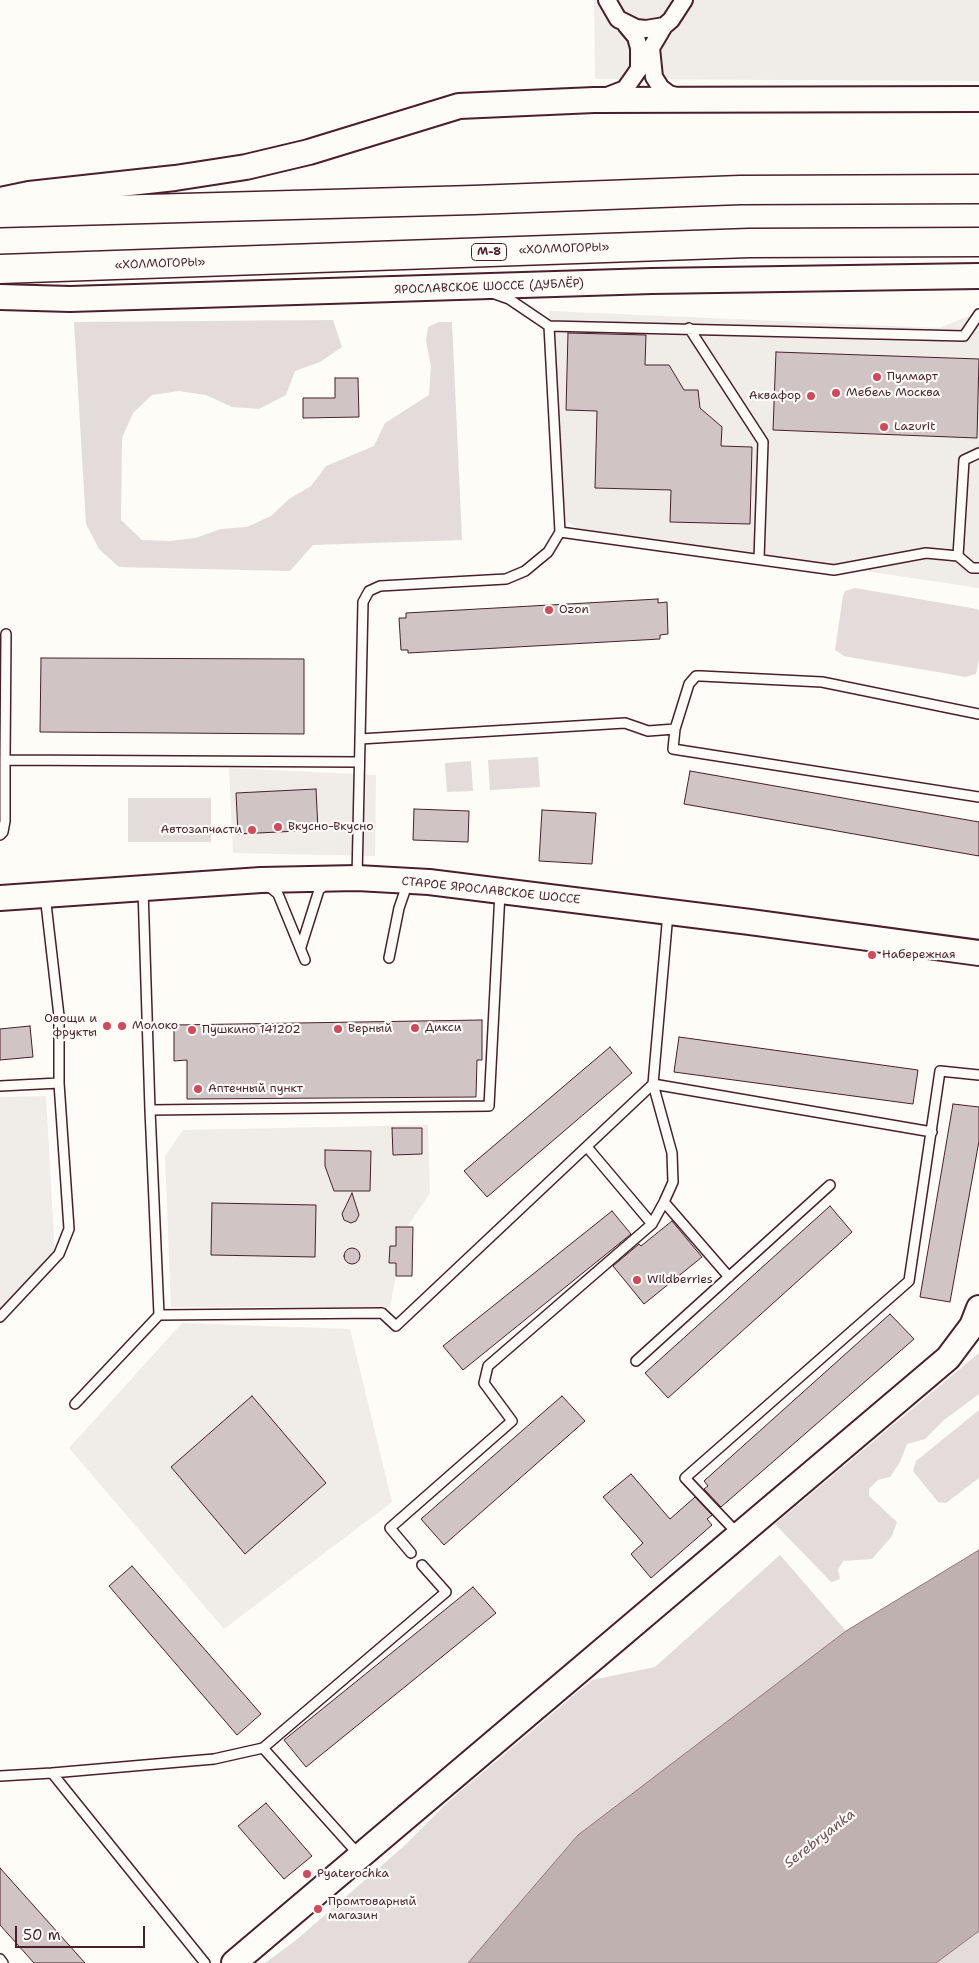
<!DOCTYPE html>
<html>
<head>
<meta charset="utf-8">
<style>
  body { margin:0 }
  #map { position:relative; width:979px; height:1963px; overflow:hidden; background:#fdfcf7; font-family:"Shantell Sans",sans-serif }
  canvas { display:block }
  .scale { position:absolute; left:15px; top:1926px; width:130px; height:22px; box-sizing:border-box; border:2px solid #4a1f2b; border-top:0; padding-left:6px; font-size:15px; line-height:18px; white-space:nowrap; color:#4a1f2b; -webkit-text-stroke:4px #fdfcf7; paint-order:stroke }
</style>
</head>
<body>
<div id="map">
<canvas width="979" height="1963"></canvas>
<div class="scale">50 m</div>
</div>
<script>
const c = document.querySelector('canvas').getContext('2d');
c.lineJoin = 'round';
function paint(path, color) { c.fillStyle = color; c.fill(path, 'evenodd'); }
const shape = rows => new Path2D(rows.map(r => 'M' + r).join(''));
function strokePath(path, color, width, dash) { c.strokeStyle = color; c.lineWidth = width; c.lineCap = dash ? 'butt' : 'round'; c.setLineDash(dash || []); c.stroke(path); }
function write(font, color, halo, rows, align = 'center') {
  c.font = font + ' "Shantell Sans",sans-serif'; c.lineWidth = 4.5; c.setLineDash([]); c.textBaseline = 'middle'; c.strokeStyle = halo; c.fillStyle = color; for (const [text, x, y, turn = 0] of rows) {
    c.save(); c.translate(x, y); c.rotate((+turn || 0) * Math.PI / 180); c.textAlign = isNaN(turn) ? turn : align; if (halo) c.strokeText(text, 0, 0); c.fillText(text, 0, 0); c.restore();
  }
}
paint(shape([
  [594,0,979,0,979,81,595,79],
  [549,311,939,328,979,312,979,588,577,528,555,512],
  [229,768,376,775,375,856,233,853],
  [46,1096,55,1257,0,1315,0,1097],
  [428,1125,430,1193,407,1227,413,1227,412,1276,396,1276,390,1307,171,1307,165,1156,183,1130],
  [182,1323,350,1329,392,1502,224,1629,69,1448]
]), '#f0ece8');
paint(shape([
  [333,320,342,347,320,362,295,371,286,395,259,409,232,407,206,395,179,391,152,395,133,413,122,438,121,520,142,540,170,541,195,538,221,529,247,527,271,516,289,499,311,486,326,466,374,446,385,423,429,395,431,366,426,341,428,327,439,322,452,322,462,540,313,545,290,571,119,567,99,549,86,524,74,322],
  [855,588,977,609,979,611,979,659,976,674,965,677,955,675,854,658,844,656,835,650,843,596,845,591],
  [538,757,540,787,490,790,488,760],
  [471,761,473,791,447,792,445,763],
  [128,798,211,798,211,842,128,842],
  [979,1353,979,1394,944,1420,925,1439,907,1444,900,1462,890,1477,878,1480,869,1489,869,1496,897,1522,892,1536,872,1559,843,1561,838,1570,840,1579,831,1582,775,1524],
  [979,1410,979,1478,946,1503,938,1502,913,1471,916,1461],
  [780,1555,846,1631,578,1835,468,1963,265,1963,295,1941,404,1846,448,1802,592,1680,655,1667],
  [979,1931,979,1963,936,1963]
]), '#e3dcda');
const water = shape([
  [979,1550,979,1931,936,1963,468,1963,578,1835,846,1631,979,1550]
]);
paint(water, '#c0b1b1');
strokePath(water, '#91777b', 1);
const building = shape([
  [568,333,646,335,645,365,669,365,684,390,698,390,700,408,722,427,721,446,752,447,750,524,670,522,671,490,595,488,597,411,566,410,568,333],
  [776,352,979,359,977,438,773,430,776,352],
  [335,378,358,378,359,417,303,418,303,398,335,398,335,378],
  [658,599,658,603,667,602,668,634,660,635,660,639,408,653,408,650,401,650,399,618,406,618,406,613,658,599],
  [41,658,304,659,304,734,40,732,41,658],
  [690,771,979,822,979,856,684,804,690,771],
  [316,789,318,830,238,834,236,793,316,789],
  [414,809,469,811,468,842,413,840,414,809],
  [542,810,596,813,592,864,539,861,542,810],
  [482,1020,482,1060,477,1060,476,1097,187,1099,187,1060,174,1061,174,1025,482,1020],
  [30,1026,33,1057,0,1060,0,1029,30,1026],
  [679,1037,918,1070,913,1104,674,1072,679,1037],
  [610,1047,632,1073,487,1197,464,1171,610,1047],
  [953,1104,979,1107,979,1141,950,1302,920,1297,953,1104],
  [392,1128,422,1128,422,1154,393,1155,392,1128],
  [325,1150,371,1151,370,1191,334,1191,325,1166,325,1150],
  [352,1193,359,1215,356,1221,351,1223,344,1220,342,1214,352,1193],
  [212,1203,316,1205,315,1257,211,1255,212,1203],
  [830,1206,852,1232,668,1398,645,1373,830,1206],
  [612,1211,631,1234,463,1370,443,1346,612,1211],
  [672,1221,702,1257,644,1304,613,1266,639,1244,641,1246,672,1221],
  [396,1227,413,1227,412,1276,396,1276,396,1263,389,1263,390,1246,396,1246,396,1227],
  '344 1256a8 8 0 1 1 16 0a8 8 0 1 1-16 0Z',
  [890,1314,914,1339,721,1507,704,1489,708,1486,704,1481,890,1314],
  [252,1396,326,1483,245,1554,171,1467,252,1396],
  [562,1396,585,1421,444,1545,421,1519,562,1396],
  [631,1474,670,1519,695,1497,712,1515,707,1519,712,1525,651,1578,631,1554,643,1543,603,1497,631,1474],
  [132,1566,261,1714,237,1735,109,1586,132,1566],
  [473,1587,496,1613,306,1767,284,1740,473,1587],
  [266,1803,312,1856,284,1879,238,1826,266,1803],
  [0,1868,85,1963,34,1963,0,1925,0,1868]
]);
paint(building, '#d0c5c4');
strokePath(building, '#4a1f2b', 1);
const lane = shape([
  [495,294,509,299,549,326,964,336,979,314],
  [549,326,560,532,834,570,926,553,958,556,964,460,979,453],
  [689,328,763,442,759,559],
  [958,556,972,568,979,568],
  [675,729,673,749,979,797],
  [360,739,625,723,648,731,675,729,689,684,696,676,701,676,822,682,979,714],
  [5,760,6,634],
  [0,835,3,832,5,821,5,760,359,762],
  [357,878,363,602,369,591,380,586,506,579,525,571,548,552,560,532],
  [266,884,278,894,305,960],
  [143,889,150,1110,489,1106,500,892],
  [668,913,653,1084,932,1132],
  [301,947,319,890,326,884],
  [389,958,399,908,408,882],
  [0,1086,59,1083],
  [150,1110,159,1315,382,1313,396,1326,653,1084,672,1153,673,1182,664,1202,652,1224,488,1366,484,1383,512,1421,390,1528,411,1553],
  [587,1147,652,1224],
  [664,1202,729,1277],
  [0,1317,59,1254,69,1229,59,1083,59,1016,45,895],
  [636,1361,830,1185],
  [75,1404,159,1315],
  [739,1535,685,1478,909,1281,940,1071,979,1075],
  [52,1773,214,1759,263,1748],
  [0,1776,52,1773,205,1963],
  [359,1855,263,1748,446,1592,422,1565],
  [0,1959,3,1963]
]);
const street = shape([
  [607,0,618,19,636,28,646,29,664,26,671,20,684,0],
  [664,26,651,48,654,77,661,88,669,94,679,97],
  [607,96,625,89,639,69,639,48,636,37,626,25]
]);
const secondary = shape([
  [0,200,29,194,175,178,246,167,309,152,459,106,594,100,979,99],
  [0,297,70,299,652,281,979,276],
  [0,898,261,880,357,878,429,882,750,922,979,953],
  [234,1963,948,1358,972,1326,979,1308]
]);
const highway = shape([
  [0,213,474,200,740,190,979,189],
  [0,269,749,243,979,242]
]);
strokePath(lane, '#4a1f2b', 12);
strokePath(street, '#4a1f2b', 20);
strokePath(secondary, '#4a1f2b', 28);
strokePath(highway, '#4a1f2b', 31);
strokePath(lane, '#fdfcf7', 9);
strokePath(street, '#fdfcf7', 16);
strokePath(secondary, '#fdfcf7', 24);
strokePath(highway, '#fdfcf7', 28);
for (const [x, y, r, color] of [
  [877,377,5,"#d1495b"],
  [836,393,5,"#d1495b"],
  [811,396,5,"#d1495b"],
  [884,427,5,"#d1495b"],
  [549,610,5,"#d1495b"],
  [278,827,5,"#d1495b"],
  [252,830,5,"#d1495b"],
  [872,955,5,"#d1495b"],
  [107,1026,5,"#d1495b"],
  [122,1026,5,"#d1495b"],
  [415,1028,5,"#d1495b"],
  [338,1029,5,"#d1495b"],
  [192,1030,5,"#d1495b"],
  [198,1089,5,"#d1495b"],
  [637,1280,5,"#d1495b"],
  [307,1874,5,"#d1495b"],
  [318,1909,5,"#d1495b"]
]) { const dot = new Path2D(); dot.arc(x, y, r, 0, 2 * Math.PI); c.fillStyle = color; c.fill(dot); strokePath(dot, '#fdfcf7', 2); }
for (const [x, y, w] of [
  [489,252,35]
]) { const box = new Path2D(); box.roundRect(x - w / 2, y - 8.5, w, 17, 4); c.fillStyle = '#fdfcf7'; c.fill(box); strokePath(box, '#4a1f2b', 1); }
write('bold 11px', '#4a1f2b', null, [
  ["М-8",489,252]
]);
write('12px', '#4a1f2b', '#fdfcf7', [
  ["«ХОЛМОГОРЫ»",564,249,-2],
  ["«ХОЛМОГОРЫ»",160,264,-2],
  ["ЯРОСЛАВСКОЕ ШОССЕ (ДУБЛЁР)",489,287,-2],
  ["СТАРОЕ ЯРОСЛАВСКОЕ ШОССЕ",491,891,6]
]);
write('12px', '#4a1f2b', '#fdfcf7', [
  ["Пулмарт",887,377],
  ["Мебель Москва",846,393],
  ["Аквафор",801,396,"right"],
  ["Lazurit",894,427],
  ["Ozon",559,610],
  ["Вкусно-Вкусно",288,827],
  ["Автозапчасти",242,830,"right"],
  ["Набережная",882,955],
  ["Овощи и",97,1019,"right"],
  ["фрукты",97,1033,"right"],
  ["Молоко",132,1026],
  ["Дикси",425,1028],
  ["Верный",348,1029],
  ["Пушкино 141202",202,1030],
  ["Аптечный пункт",208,1089],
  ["Wildberries",647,1280],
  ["Pyaterochka",317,1874],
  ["Промтоварный",328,1902],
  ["магазин",328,1916]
], 'left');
write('italic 14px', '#73525a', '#fdfcf7', [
  ["Serebryanka",820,1839,-38]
]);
</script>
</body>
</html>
